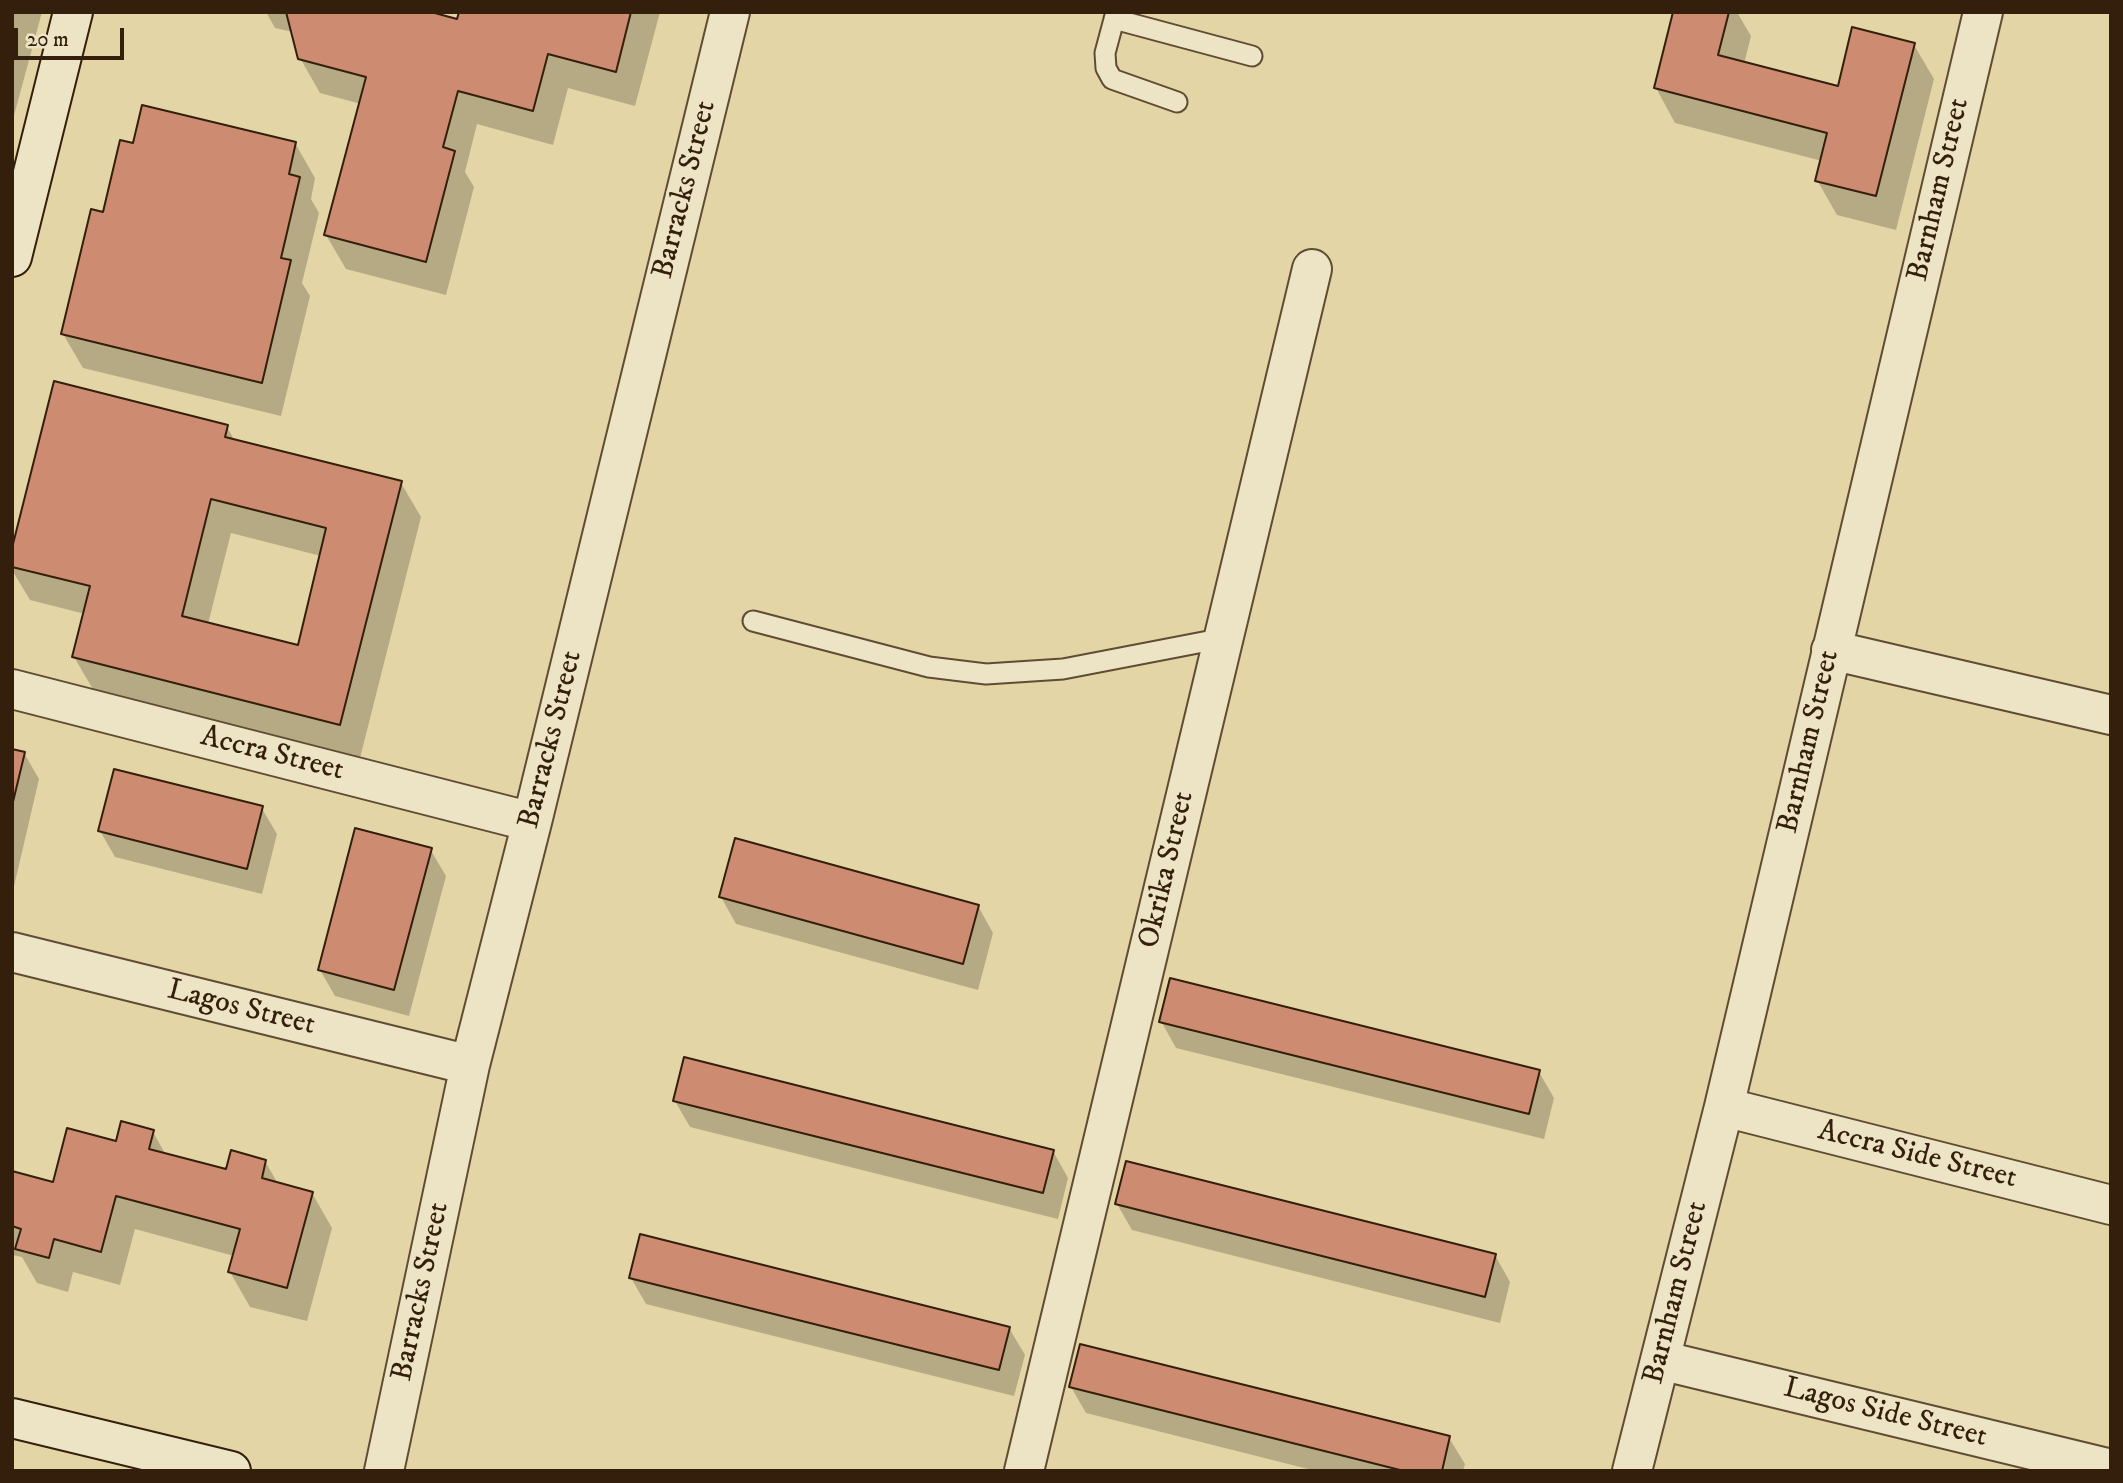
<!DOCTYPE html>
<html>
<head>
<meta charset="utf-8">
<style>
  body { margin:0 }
  #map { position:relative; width:2123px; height:1483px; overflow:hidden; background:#e4d5a6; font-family:"IM FELL DW Pica",serif }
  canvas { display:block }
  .frame { position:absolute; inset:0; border:14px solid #331f0b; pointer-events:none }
  .scale { position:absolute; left:14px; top:28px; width:110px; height:32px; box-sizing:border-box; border:4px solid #331f0b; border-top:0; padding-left:9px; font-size:21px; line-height:24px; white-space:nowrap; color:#331f0b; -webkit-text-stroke:5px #ede4c5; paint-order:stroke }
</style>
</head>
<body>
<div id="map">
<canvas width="2123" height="1483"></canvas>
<div class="frame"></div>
<div class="scale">20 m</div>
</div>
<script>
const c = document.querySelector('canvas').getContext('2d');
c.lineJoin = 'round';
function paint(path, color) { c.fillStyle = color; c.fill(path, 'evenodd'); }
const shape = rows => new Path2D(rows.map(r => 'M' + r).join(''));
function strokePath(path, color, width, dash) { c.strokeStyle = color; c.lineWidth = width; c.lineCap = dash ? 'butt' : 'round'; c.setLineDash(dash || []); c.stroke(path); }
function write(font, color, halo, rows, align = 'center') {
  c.font = font + ' "IM FELL DW Pica",serif'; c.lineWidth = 6; c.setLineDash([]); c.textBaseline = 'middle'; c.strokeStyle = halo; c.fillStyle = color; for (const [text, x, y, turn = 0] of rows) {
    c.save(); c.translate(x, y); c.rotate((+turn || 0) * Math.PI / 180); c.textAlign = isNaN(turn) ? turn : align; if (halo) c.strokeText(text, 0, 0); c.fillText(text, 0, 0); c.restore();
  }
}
paint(shape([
  [12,12,42,12,12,123],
  [266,12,424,12,458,21,461,12,660,12,635,106,568,88,553,145,477,124,465,172,474,187,446,295,346,269,326,235,361,104,320,93,300,58,293,32,275,28],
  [1675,12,1737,12,1751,36,1744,64,1839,88,1914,45,1934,79,1896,230,1837,215,1817,180,1822,161,1675,123,1656,88],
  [295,143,315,178,311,199,319,213,302,283,310,296,281,416,83,368,63,334,104,214,134,145],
  [227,427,235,441,401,483,421,517,360,758,94,691,74,657,85,614,30,600,12,570,12,556],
  [231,533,321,556,299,647,208,624],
  [12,750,24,753,39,779,12,895],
  [261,807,277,834,262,894,115,857,100,831],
  [430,849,446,876,409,1016,335,996,320,970],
  [721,897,978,906,993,933,978,990,736,924],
  [1161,1021,1539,1072,1554,1098,1544,1139,1176,1048],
  [675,1101,1053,1151,1068,1178,1058,1219,690,1127],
  [153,1132,166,1155,227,1171,265,1161,278,1184,312,1193,332,1228,307,1321,250,1307,230,1272,234,1256,135,1229,120,1285,73,1272,68,1292,37,1283,22,1257,12,1255,12,1172,54,1184,118,1143],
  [1117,1204,1495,1255,1510,1282,1500,1323,1132,1230],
  [631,1278,1009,1328,1025,1355,1014,1396,646,1304],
  [1071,1387,1449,1438,1465,1464,1463,1471,1316,1471,1086,1413]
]), '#0003');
const building = shape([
  [286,12,431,12,457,19,459,12,631,12,616,72,548,54,533,111,458,91,443,147,455,151,426,262,324,235,366,77,298,59,286,12],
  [1673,12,1729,12,1718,55,1838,86,1852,27,1915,43,1876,196,1815,181,1827,133,1654,88,1673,12],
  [142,105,296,142,289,174,300,177,281,258,291,260,262,383,61,334,91,209,103,212,120,140,133,143,142,105],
  [54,381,228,425,225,437,402,481,340,725,72,657,90,586,12,567,12,548,54,381],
  [211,499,326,528,298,645,182,616,211,499],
  [12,749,25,752,12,806,12,749],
  [114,769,263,806,247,869,98,831,114,769],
  [355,828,432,848,394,990,318,970,355,828],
  [735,838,979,905,963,964,719,897,735,838],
  [1170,978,1540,1070,1529,1114,1159,1022,1170,978],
  [684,1057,1054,1150,1043,1193,673,1101,684,1057],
  [121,1121,154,1130,149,1149,226,1169,231,1150,266,1160,262,1178,313,1192,287,1288,228,1272,240,1229,116,1196,101,1252,54,1239,49,1258,15,1249,21,1229,12,1226,12,1171,53,1182,67,1128,116,1141,121,1121],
  [1126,1161,1496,1254,1485,1297,1115,1204,1126,1161],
  [640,1234,1010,1327,999,1370,629,1278,640,1234],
  [1080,1344,1450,1436,1442,1471,1404,1471,1069,1387,1080,1344]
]);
paint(building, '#cd8c72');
strokePath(building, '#331f0b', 2);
const lane = shape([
  [1116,12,1105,53,1106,68,1112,79,1177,102],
  [1114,19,1252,56],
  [753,621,929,667,986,674,1063,669,1224,638]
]);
const street = shape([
  [1831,650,2111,715],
  [12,689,532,822],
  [12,952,470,1065],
  [1724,1107,2111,1205],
  [1660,1360,2111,1469],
  [384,1471,470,1065,532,822,730,12],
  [1024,1471,1312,269],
  [1632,1471,1724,1107,1983,12]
]);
const secondary = shape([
  [12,257,73,12],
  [12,1418,231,1471]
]);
strokePath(lane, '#5f4c32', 23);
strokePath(street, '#5f4c32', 42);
strokePath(secondary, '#331f0b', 42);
strokePath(lane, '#ede4c5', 19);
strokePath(street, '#ede4c5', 38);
strokePath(secondary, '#ede4c5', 38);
write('30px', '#331f0b', '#ede4c5', [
  ["Barracks Street",686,190,-76],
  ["Barnham Street",1940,190,-77],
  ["Barracks Street",552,740,-76],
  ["Barnham Street",1810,742,-77],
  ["Accra Street",272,755,14],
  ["Okrika Street",1168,870,-77],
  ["Lagos Street",241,1009,14],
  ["Accra Side Street",1917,1156,14],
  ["Barracks Street",422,1292,-78],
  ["Barnham Street",1677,1293,-76],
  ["Lagos Side Street",1885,1414,14]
]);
</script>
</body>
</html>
